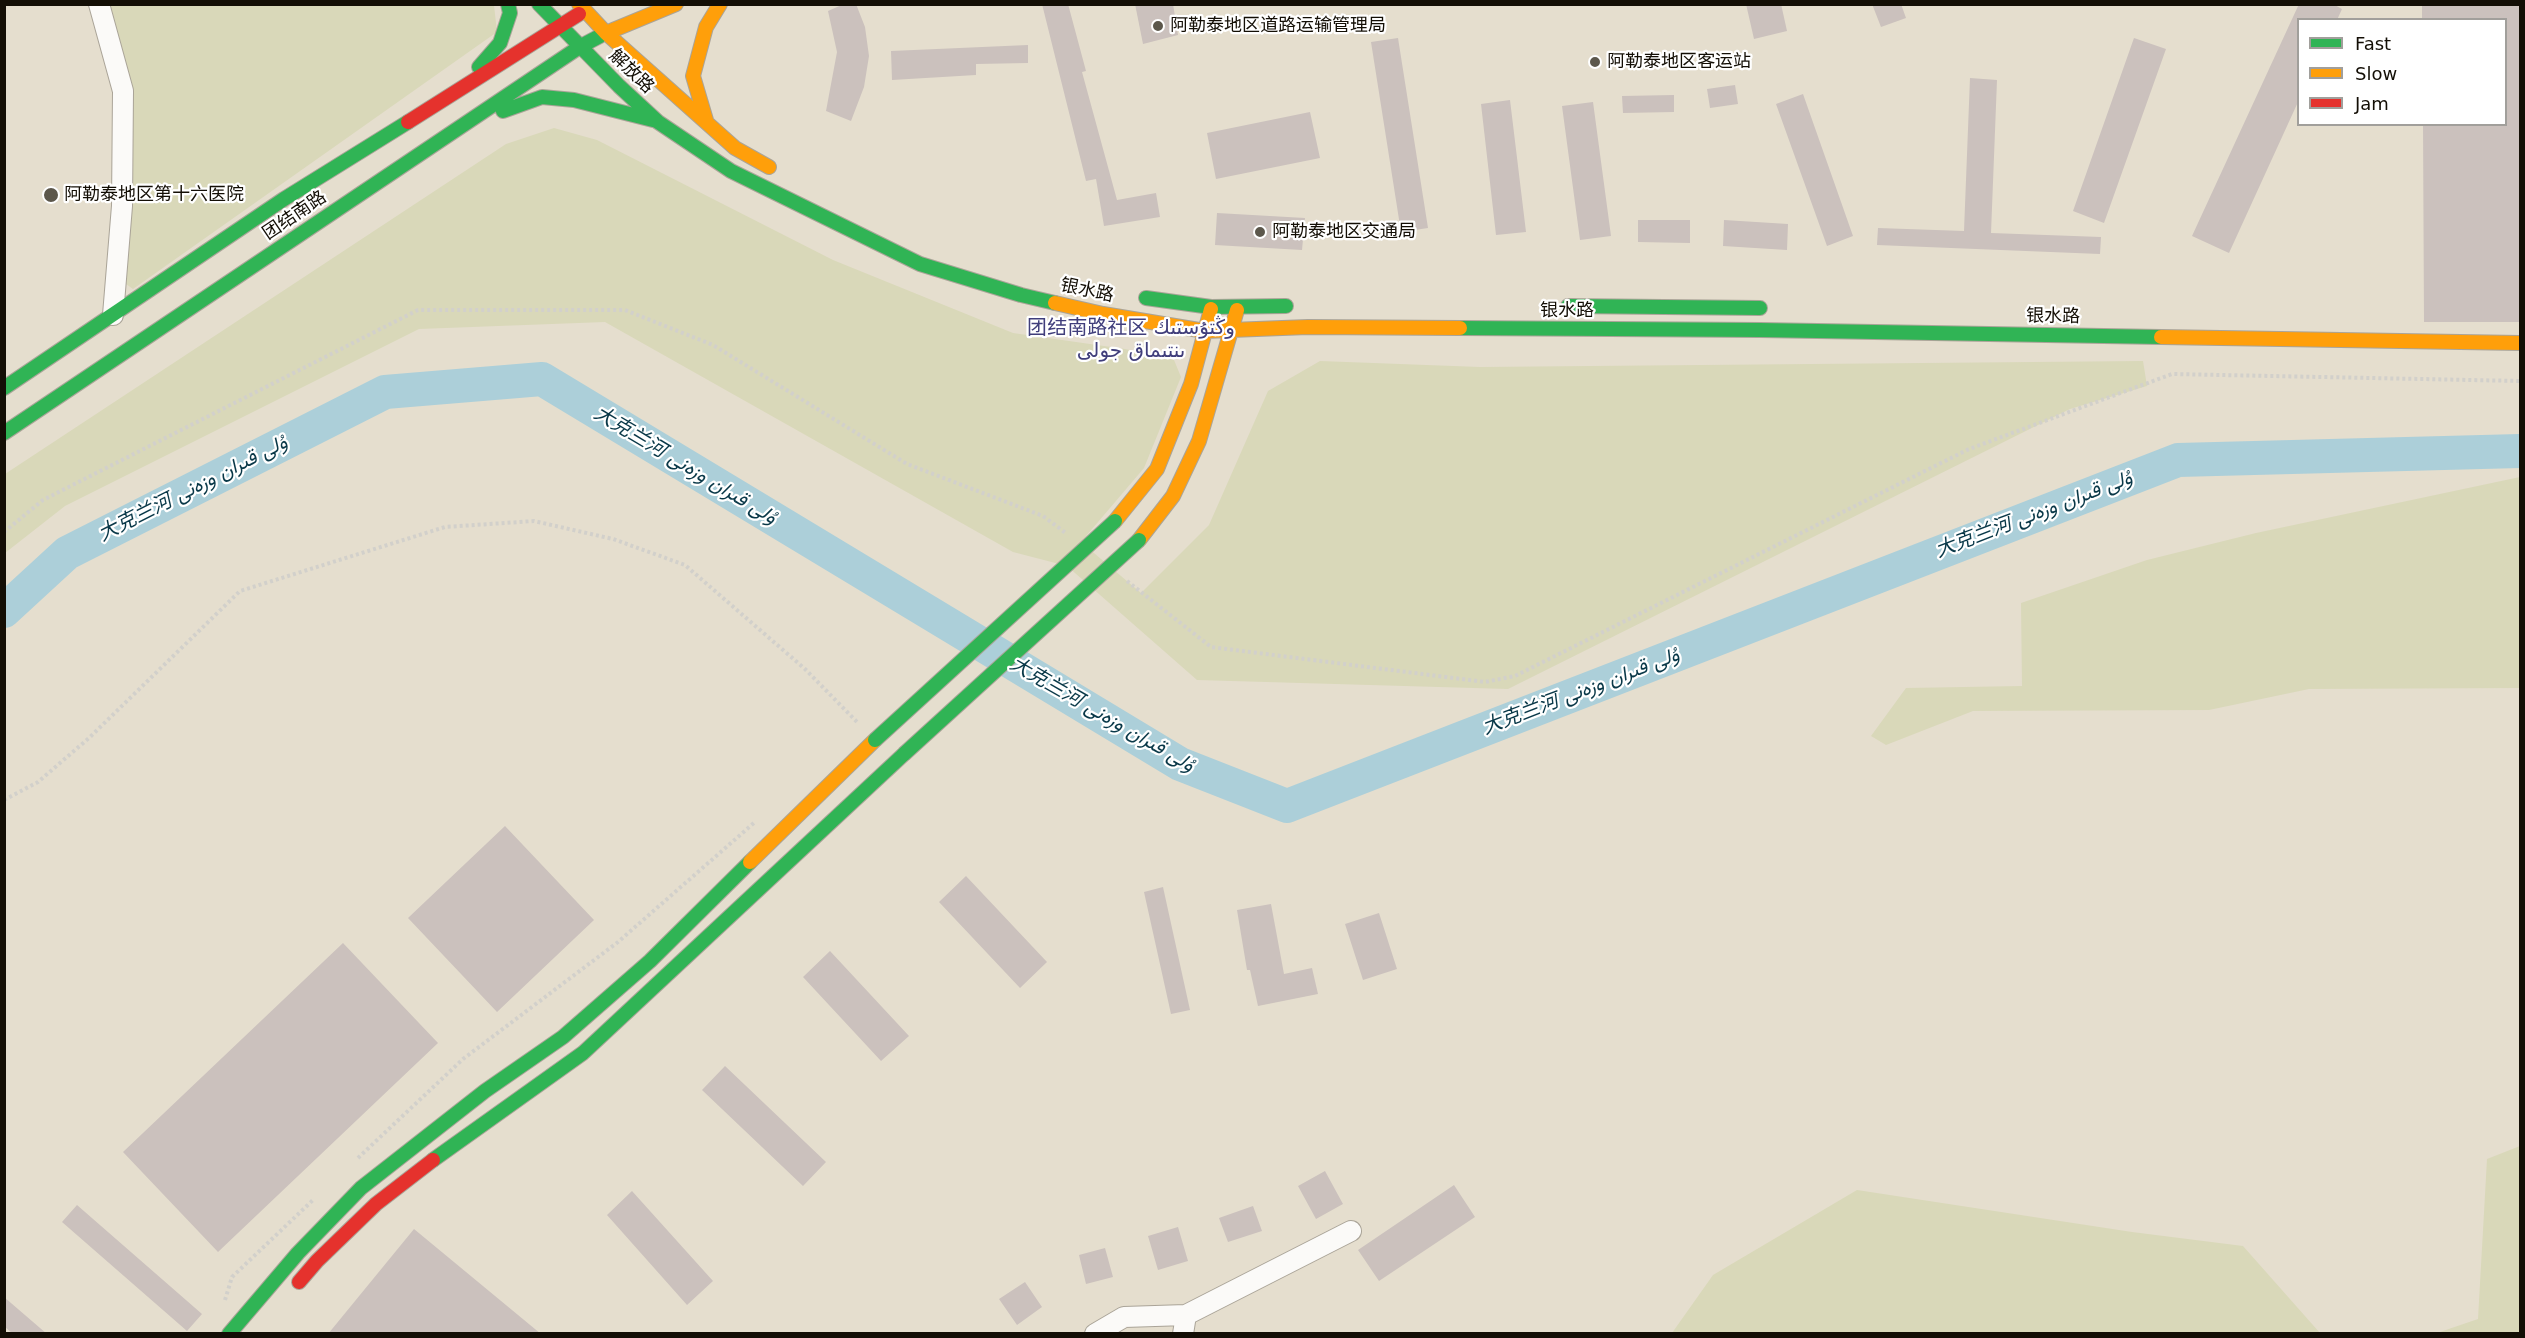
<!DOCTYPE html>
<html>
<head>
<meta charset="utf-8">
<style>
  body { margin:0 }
  #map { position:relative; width:2525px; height:1338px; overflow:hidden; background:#e5dece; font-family:"DejaVu Sans",sans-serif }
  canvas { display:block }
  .frame { position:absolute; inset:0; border:6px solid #130e05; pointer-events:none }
  .legend { position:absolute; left:2297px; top:18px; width:210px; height:108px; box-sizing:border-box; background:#fff; border:2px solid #a19f9b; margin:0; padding:8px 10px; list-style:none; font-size:18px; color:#130e05 }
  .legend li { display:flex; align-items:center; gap:12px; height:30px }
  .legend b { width:30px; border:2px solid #a19f9b }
</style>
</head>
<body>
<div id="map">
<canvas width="2525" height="1338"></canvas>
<div class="frame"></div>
<ul class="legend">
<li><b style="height:8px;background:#30b455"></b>Fast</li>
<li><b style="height:8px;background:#ff9f0a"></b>Slow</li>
<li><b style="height:8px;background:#e5322d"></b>Jam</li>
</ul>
</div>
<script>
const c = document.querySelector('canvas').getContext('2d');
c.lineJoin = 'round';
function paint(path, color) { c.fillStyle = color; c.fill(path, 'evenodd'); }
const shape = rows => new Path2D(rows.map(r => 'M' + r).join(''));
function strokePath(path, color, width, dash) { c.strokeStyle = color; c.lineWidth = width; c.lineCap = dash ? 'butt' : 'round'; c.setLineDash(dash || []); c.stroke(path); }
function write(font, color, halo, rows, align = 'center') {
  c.font = font + ' "DejaVu Sans",Vazirmatn,"Noto Sans SC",sans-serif'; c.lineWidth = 4.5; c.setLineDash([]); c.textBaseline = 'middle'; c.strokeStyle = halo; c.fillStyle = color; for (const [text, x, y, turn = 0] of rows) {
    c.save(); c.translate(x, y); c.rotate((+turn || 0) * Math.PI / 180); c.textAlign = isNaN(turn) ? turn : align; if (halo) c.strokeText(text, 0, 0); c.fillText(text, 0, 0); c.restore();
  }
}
paint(shape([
  [106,5,494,5,497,32,133,289,119,279,133,129,110,13],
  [554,128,597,140,833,260,1013,333,1125,349,1174,360,1181,377,1144,468,1081,542,1141,593,1209,525,1268,391,1320,361,1480,367,2143,361,2147,386,2070,409,1508,689,1197,680,1067,566,1013,552,605,322,419,329,65,506,5,553,5,474,506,144],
  [2520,477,2520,688,2309,689,2209,710,1973,711,1886,745,1871,736,1906,688,2022,686,2021,603,2147,560,2256,533],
  [2520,1146,2520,1333,2437,1333,2478,1319,2487,1159],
  [1857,1190,2132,1232,2243,1246,2320,1333,1672,1333,1713,1275]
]), '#d9d8b9');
strokePath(shape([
  [4,611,67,553,385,392,542,379,1180,764,1287,806,2178,460,2520,451]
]), '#accfd9', 34);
paint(shape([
  [844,4,856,4,865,27,869,56,864,87,851,121,826,111,837,52,828,11],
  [1042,4,1068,4,1086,71,1082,72,1117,200,1156,193,1160,217,1104,226,1096,179,1086,181],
  [1135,4,1173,4,1178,35,1143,44],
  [1746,4,1781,4,1787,31,1754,39],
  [1872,4,1901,4,1906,18,1881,27],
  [2299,4,2333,4,2342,9,2337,20,2298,20,2298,102,2229,253,2192,236],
  [2422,4,2520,4,2520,322,2424,322,2423,124,2505,124,2505,20,2422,20],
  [1398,38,1428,228,1401,232,1371,42],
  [2134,38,2166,49,2104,223,2073,211],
  [1028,45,1028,63,976,64,976,75,892,80,891,51],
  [1970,78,1997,80,1991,233,2101,237,2100,254,1877,245,1878,228,1964,231],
  [1735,85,1738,104,1710,108,1707,89],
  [1803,94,1853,236,1827,246,1776,104],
  [1674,95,1674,112,1623,113,1622,96],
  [1510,100,1526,232,1496,235,1481,104],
  [1593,102,1611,236,1580,240,1562,106],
  [1310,112,1320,158,1216,179,1207,133],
  [1217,213,1305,218,1302,250,1215,245],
  [1638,220,1690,220,1690,243,1638,242],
  [1724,220,1788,224,1787,250,1723,246],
  [505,826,594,920,497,1012,408,918],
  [966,876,1047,962,1020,988,939,902],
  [1163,887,1190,1010,1171,1014,1144,892],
  [1271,904,1284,974,1312,968,1318,994,1258,1006,1250,970,1247,970,1237,910],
  [1379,913,1397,969,1363,980,1345,924],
  [343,943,438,1043,218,1252,123,1152],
  [830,951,909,1036,881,1061,803,977],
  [725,1066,826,1162,803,1186,702,1090],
  [1325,1171,1343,1204,1316,1219,1298,1186],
  [1454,1185,1475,1217,1379,1281,1358,1250],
  [632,1191,713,1281,687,1305,607,1215],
  [77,1205,202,1314,187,1331,62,1222],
  [1253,1206,1262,1231,1228,1242,1219,1218],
  [1178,1227,1188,1261,1158,1270,1148,1236],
  [414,1229,541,1334,328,1334],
  [1105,1248,1113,1277,1086,1284,1079,1255],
  [1025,1282,1042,1307,1017,1325,999,1299],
  [4,1297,47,1334,13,1334,4,1326]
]), '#cbc1bd');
const street = shape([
  [99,4,123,91,122,206,113,315],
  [1095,1334,1124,1317,1186,1315],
  [1183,1334,1186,1315,1351,1231]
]);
const fast = shape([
  [539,4,619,86,658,122,731,171,920,264,1021,295,1055,303],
  [479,67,500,43,510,13,508,4],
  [503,111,542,97,574,100,653,120],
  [1146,298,1211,307,1286,306],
  [1568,306,1760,308],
  [1460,328,1760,330,2161,337],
  [4,388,284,199,408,122],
  [4,433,581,46,600,36],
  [433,1160,583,1053,904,754],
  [229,1334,298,1253,361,1188,485,1091,563,1037,650,961,750,862]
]);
const slow = shape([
  [579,4,606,33,735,148,769,167],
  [606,33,676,4],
  [706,120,693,76,706,27,720,4],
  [1055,303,1103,314,1205,331,1308,327,1460,328],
  [2161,337,2520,343],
  [1115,521,1157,469,1191,384,1211,309],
  [1139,540,1173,496,1199,441,1237,310],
  [750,862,875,740]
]);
const jam = shape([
  [408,122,579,14],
  [299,1282,317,1261,376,1204,433,1160]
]);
strokePath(street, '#aaa498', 22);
strokePath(fast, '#aaa498', 16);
strokePath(slow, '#aaa498', 16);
strokePath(jam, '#aaa498', 16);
strokePath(shape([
  [4,532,43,500,418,310,625,310,713,345,907,464,1043,516,1067,534],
  [1127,581,1211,647,1485,682,1515,676,1969,449,2172,374,2520,381],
  [4,800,38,782,89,738,240,591,445,527,534,521,613,539,685,565,805,669,859,724],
  [358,1158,463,1059,618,942,755,822],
  [225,1300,232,1277,313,1200]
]), '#d2d0cb', 4, [3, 3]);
strokePath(street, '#fbfaf8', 20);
strokePath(fast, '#30b455', 14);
strokePath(slow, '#ff9f0a', 14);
strokePath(jam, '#e5322d', 14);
const fastBridge = shape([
  [875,740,1115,521],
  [904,754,1139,540]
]);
strokePath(fastBridge, '#aaa498', 16, []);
strokePath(fastBridge, '#30b455', 14);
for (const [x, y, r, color] of [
  [1158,26,6,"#5c574b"],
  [1595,62,6,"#5c574b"],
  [51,195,8,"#5c574b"],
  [1260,232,6,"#5c574b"]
]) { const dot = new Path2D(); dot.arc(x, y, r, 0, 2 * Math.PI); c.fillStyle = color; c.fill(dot); strokePath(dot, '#fff', 2); }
write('18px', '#130e05', '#fff', [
  ["阿勒泰地区道路运输管理局",1170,26],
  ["阿勒泰地区客运站",1607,62],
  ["阿勒泰地区第十六医院",64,195],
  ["阿勒泰地区交通局",1272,232]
], 'left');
write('18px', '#130e05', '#fff', [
  ["解放路",631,72,44],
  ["团结南路",295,216,-34],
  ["银水路",1087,291,12],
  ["银水路",1567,311],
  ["银水路",2053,317,1]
]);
write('20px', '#403e7b', '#fff', [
  ["团结南路社区 وڭتۇستىك",1131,329],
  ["ىنتىماق جولى",1131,352]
]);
write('italic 20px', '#093848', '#fff', [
  ["大克兰河 ۇلى قىران وزەنى",685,466,31],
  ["大克兰河 ۇلى قىران وزەنى",193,489,-27],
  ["大克兰河 ۇلى قىران وزەنى",2034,515,-21],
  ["大克兰河 ۇلى قىران وزەنى",1581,692,-21],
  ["大克兰河 ۇلى قىران وزەنى",1102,715,30]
]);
</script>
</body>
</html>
